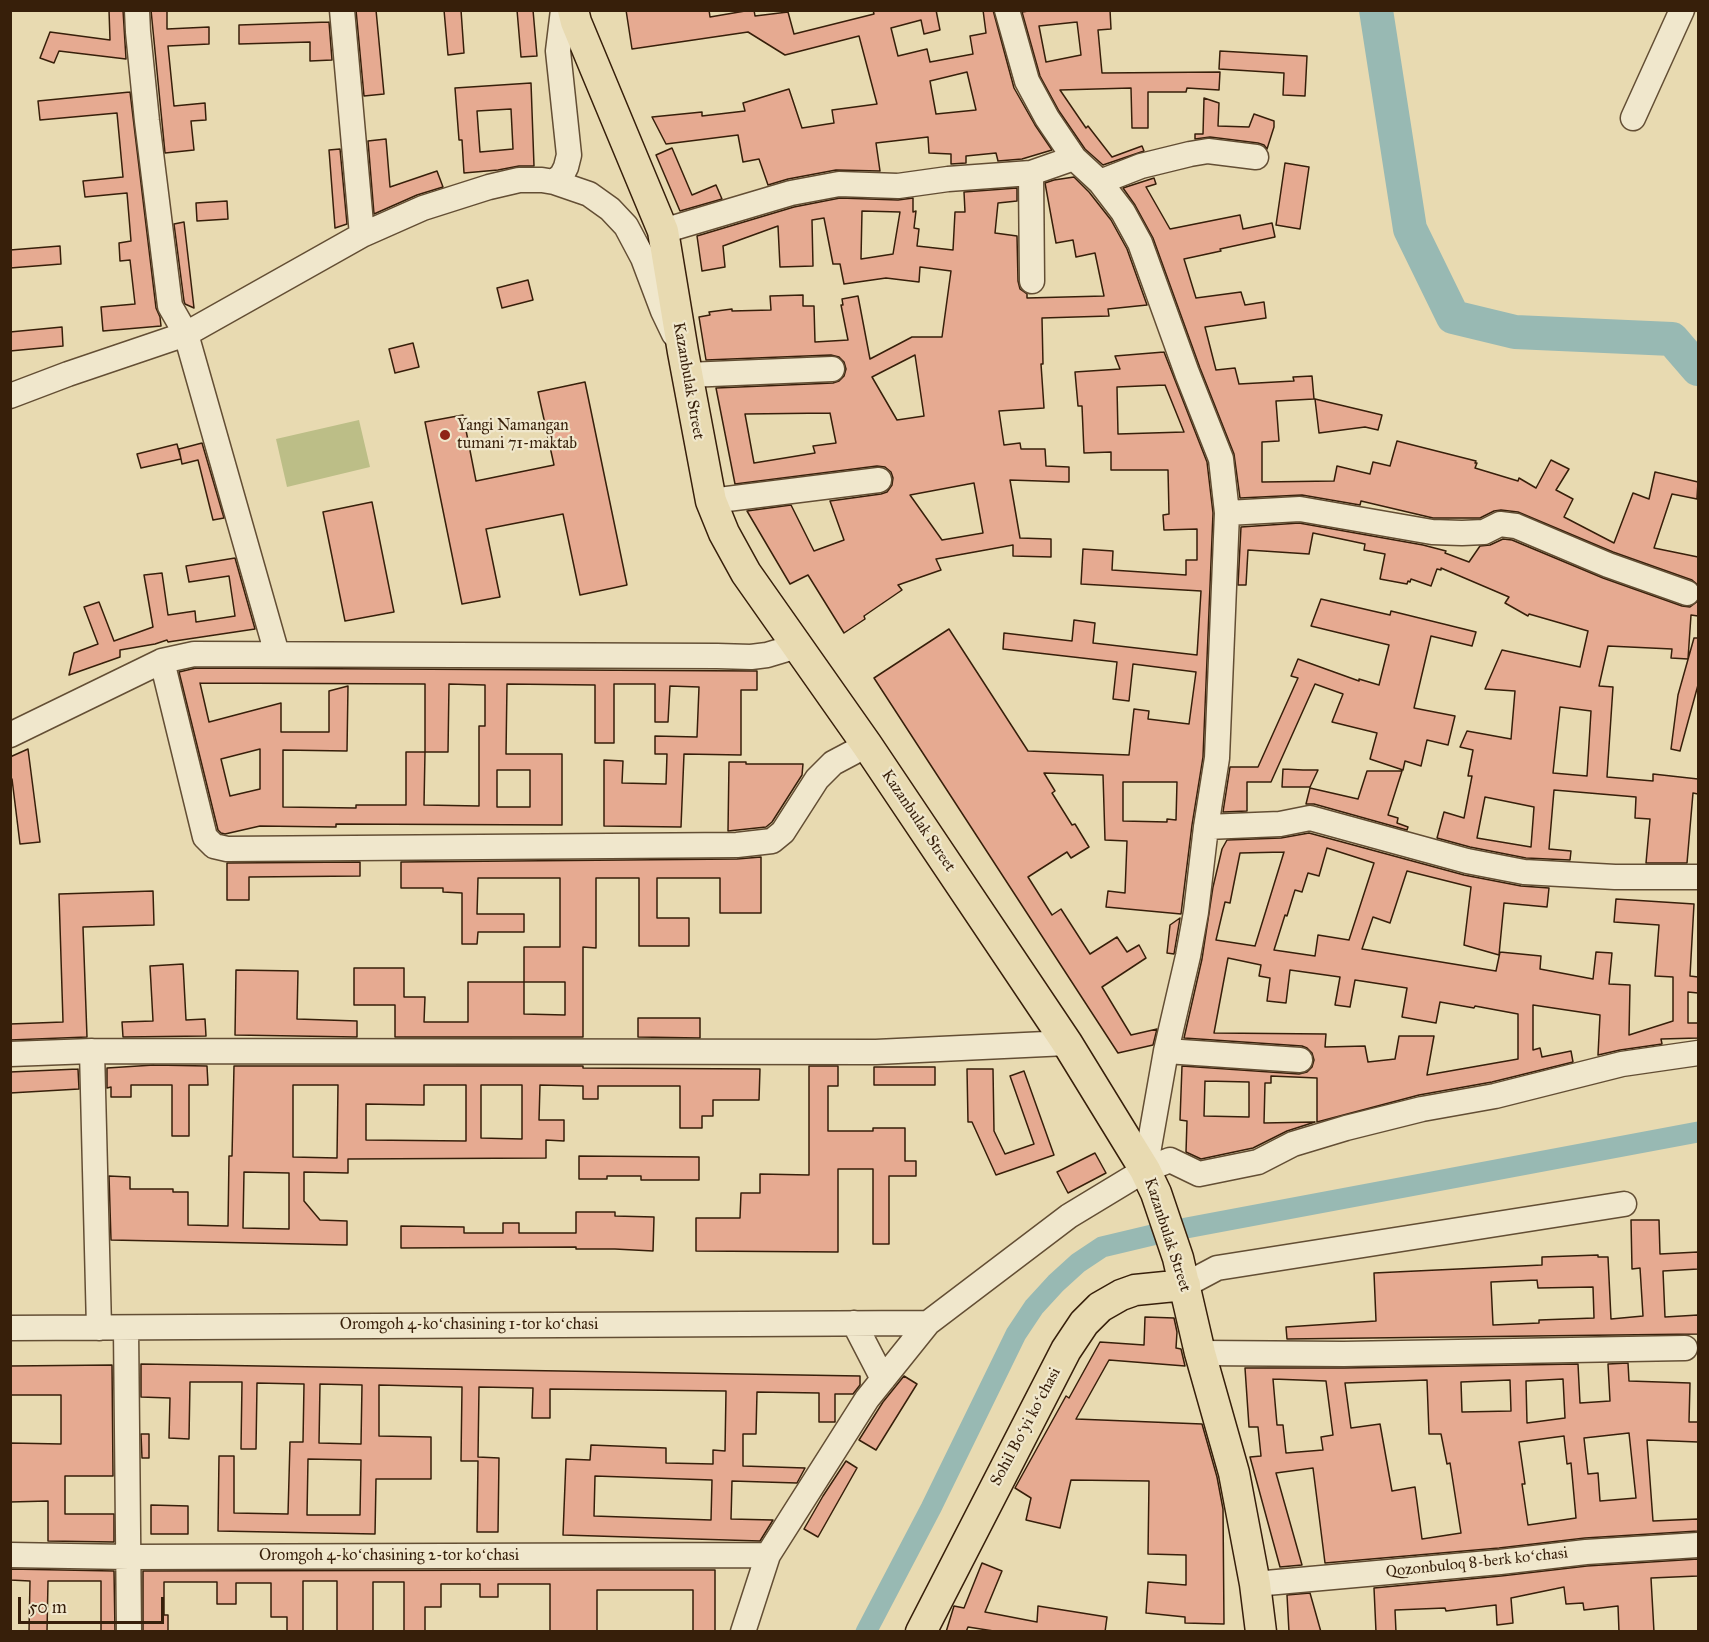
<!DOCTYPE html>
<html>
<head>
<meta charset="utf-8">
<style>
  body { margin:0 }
  #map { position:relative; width:1709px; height:1642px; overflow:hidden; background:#e8dab1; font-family:"IM FELL Great Primer",serif }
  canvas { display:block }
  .frame { position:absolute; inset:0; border:12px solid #371f0a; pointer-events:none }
  .scale { position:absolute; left:18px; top:1597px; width:146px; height:27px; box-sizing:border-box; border:3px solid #371f0a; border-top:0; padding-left:8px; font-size:18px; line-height:21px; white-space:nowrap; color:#371f0a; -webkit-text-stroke:4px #f0e7cc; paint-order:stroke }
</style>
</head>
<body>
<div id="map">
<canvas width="1709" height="1642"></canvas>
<div class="frame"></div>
<div class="scale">50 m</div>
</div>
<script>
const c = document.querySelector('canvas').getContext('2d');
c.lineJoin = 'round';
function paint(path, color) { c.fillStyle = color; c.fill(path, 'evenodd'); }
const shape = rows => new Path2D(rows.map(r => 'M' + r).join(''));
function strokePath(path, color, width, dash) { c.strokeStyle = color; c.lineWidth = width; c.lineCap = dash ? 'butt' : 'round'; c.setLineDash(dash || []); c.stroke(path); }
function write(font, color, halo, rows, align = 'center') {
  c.font = font + ' "IM FELL Great Primer",serif'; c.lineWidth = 4.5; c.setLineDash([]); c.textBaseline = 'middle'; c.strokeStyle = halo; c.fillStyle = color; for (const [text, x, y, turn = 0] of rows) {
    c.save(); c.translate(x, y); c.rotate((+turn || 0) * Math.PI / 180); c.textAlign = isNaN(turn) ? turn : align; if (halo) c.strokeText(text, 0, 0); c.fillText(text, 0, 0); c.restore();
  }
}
paint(shape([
  [359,420,370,467,287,487,276,439]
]), '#bcbe87');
strokePath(shape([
  [866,1632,931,1508,1016,1334,1034,1307,1056,1283,1078,1263,1102,1247,1165,1232,1698,1132]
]), '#98b9b3', 21);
strokePath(shape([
  [1376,10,1410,229,1453,317,1515,332,1672,339,1698,369]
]), '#98b9b3', 34);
const building = shape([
  [109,10,123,10,126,59,59,51,54,63,40,58,50,32,110,40,109,10],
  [151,10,167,10,167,29,209,27,209,44,168,46,174,106,205,103,206,120,191,121,194,150,165,153,151,10],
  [356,10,376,10,384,94,364,96,356,10],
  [444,10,461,10,464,53,448,55,444,10],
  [517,10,533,10,537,56,521,57,517,10],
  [626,10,709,10,710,17,751,10,754,10,755,16,788,12,794,34,874,14,873,10,936,10,940,30,924,34,921,20,891,28,898,56,927,49,930,62,973,54,970,36,986,33,983,10,993,10,1014,88,1035,125,1052,150,1022,159,998,161,996,153,966,156,966,163,951,164,951,154,929,153,928,137,876,143,880,171,836,170,788,179,768,185,759,159,743,162,738,135,666,144,652,117,702,112,702,116,745,111,743,103,789,89,802,128,834,123,832,110,877,104,859,36,785,55,748,32,632,49,626,10],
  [967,72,976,110,936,114,930,81,967,72],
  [1035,10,1110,10,1111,29,1098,30,1102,73,1220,72,1219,90,1187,88,1186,92,1148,92,1148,128,1132,128,1131,88,1060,90,1086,128,1088,126,1112,157,1142,146,1144,151,1103,165,1085,149,1059,111,1040,76,1022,12,1035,10],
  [1077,22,1081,55,1046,62,1039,26,1077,22],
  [329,22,332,60,310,61,310,42,239,44,239,25,329,22],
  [1220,51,1307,56,1305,96,1283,95,1284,73,1219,69,1220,51],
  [531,83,534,166,519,166,498,170,464,173,462,140,459,140,455,88,531,83],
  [511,109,513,149,480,152,477,111,511,109],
  [130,92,156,308,160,317,161,326,103,331,101,307,135,304,130,260,120,261,119,243,131,241,127,193,85,197,83,181,123,177,117,113,40,120,38,101,130,92],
  [1204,98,1219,103,1218,126,1249,127,1254,114,1274,121,1274,127,1267,149,1264,145,1258,143,1210,137,1195,139,1195,134,1203,134,1204,98],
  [386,139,390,187,437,171,443,187,417,195,374,214,368,141,386,139],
  [672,148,692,195,716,185,722,199,680,211,656,155,672,148],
  [340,149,347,224,335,228,329,150,340,149],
  [1285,163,1309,167,1300,229,1276,225,1285,163],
  [1074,177,1089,192,1111,220,1127,249,1147,305,1108,309,1109,316,1042,318,1043,364,1041,364,1044,408,999,411,1004,445,1020,443,1021,449,1045,449,1046,466,1069,467,1069,482,1010,480,1020,538,1051,539,1051,557,1013,556,1013,545,936,559,941,570,898,585,902,590,864,616,865,619,844,633,808,575,790,584,747,511,791,505,814,551,844,540,830,501,881,494,887,492,892,485,893,478,891,472,885,467,877,466,735,484,716,388,833,383,839,381,844,376,846,369,844,362,839,357,831,355,706,360,699,317,710,315,709,312,732,309,732,311,771,310,770,296,803,295,803,306,814,306,815,342,848,340,841,305,843,305,842,299,858,296,870,359,912,337,942,337,951,271,920,267,919,282,886,278,844,284,840,264,833,264,824,218,812,220,813,266,780,267,778,226,723,246,725,267,702,271,697,236,794,207,840,198,898,200,913,198,913,212,916,211,914,228,919,229,917,246,953,250,955,212,965,212,964,192,1017,188,1017,201,998,203,995,233,1017,236,1018,281,1020,289,1027,294,1027,298,1104,296,1095,253,1076,257,1073,240,1056,243,1045,183,1054,180,1074,177],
  [862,211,900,212,893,254,861,259,862,211],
  [915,355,924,416,897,420,872,377,915,355],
  [830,413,836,443,813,446,815,453,754,463,745,414,830,413],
  [974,483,983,533,942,540,910,495,974,483],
  [1154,178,1156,184,1146,187,1170,229,1240,215,1243,229,1272,223,1275,237,1220,249,1221,251,1184,259,1196,298,1241,292,1245,305,1264,302,1266,318,1205,327,1216,370,1235,368,1239,384,1294,381,1293,377,1312,376,1314,399,1276,401,1279,441,1262,442,1262,482,1334,481,1337,466,1370,474,1373,462,1390,466,1397,441,1476,461,1475,463,1477,463,1475,468,1518,481,1519,478,1536,488,1551,460,1569,469,1556,490,1573,499,1564,517,1614,543,1633,493,1649,499,1655,472,1698,482,1697,499,1672,494,1654,548,1698,557,1698,585,1692,580,1613,552,1518,512,1501,510,1494,511,1480,518,1433,518,1361,501,1360,505,1302,495,1240,498,1234,454,1200,368,1153,238,1135,205,1123,188,1154,178],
  [227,201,228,219,197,221,196,203,227,201],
  [184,222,194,308,185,304,184,301,174,224,184,222],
  [60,246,61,264,10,268,10,250,60,246],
  [528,280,533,300,502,308,497,288,528,280],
  [62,327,63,346,10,351,10,332,62,327],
  [413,343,419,367,395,373,389,349,413,343],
  [1164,352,1207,462,1213,513,1203,757,1192,825,1181,914,1106,907,1108,891,1125,893,1127,841,1105,840,1103,775,1044,773,1055,791,1052,793,1072,825,1075,824,1089,847,1071,858,1067,852,1028,877,1052,915,1061,909,1090,954,1117,937,1127,952,1139,945,1146,958,1102,987,1131,1035,1157,1029,1153,1045,1118,1053,874,678,949,629,1028,751,1129,755,1134,709,1149,711,1148,719,1189,724,1196,672,1133,664,1129,701,1113,699,1117,662,1003,649,1004,633,1072,641,1074,620,1095,623,1093,643,1197,655,1201,591,1081,584,1083,549,1113,551,1112,570,1186,575,1186,560,1197,560,1197,529,1164,530,1163,515,1169,514,1168,470,1111,470,1111,452,1084,453,1082,406,1078,406,1075,372,1120,369,1115,356,1164,352],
  [1165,385,1184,432,1118,434,1117,387,1165,385],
  [1123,782,1177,782,1176,820,1167,819,1167,822,1123,821,1123,782],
  [585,382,627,585,580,595,563,514,486,529,500,597,462,604,425,422,463,415,476,481,554,465,538,392,585,382],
  [1315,399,1382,415,1378,430,1365,427,1319,433,1315,399],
  [202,443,224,518,213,520,198,460,182,464,179,449,202,443],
  [177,444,181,459,141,468,137,454,177,444],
  [372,502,394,612,345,621,323,512,372,502],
  [1299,523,1423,545,1446,551,1445,553,1469,562,1480,546,1490,545,1503,539,1512,540,1603,578,1682,606,1690,607,1698,601,1698,616,1691,615,1688,659,1671,658,1672,649,1608,646,1599,686,1613,687,1607,777,1653,781,1653,774,1698,779,1698,794,1693,793,1687,863,1646,863,1650,819,1635,818,1636,797,1554,790,1549,849,1571,851,1570,860,1526,858,1470,847,1437,838,1444,812,1464,818,1472,776,1468,776,1473,750,1460,747,1467,731,1511,739,1515,691,1485,689,1502,650,1580,667,1588,631,1529,614,1528,616,1505,603,1509,597,1441,568,1441,570,1437,569,1431,586,1411,579,1410,582,1408,581,1407,584,1380,579,1385,554,1364,550,1365,544,1313,533,1309,554,1248,550,1246,585,1238,585,1241,527,1299,523],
  [1560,707,1591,711,1587,776,1553,773,1560,707],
  [1485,797,1534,807,1531,847,1477,838,1485,797],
  [235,558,255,629,168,642,167,640,155,644,120,650,120,657,69,675,74,653,98,644,84,607,99,602,114,641,153,627,144,575,162,573,168,615,195,611,196,622,235,616,229,576,189,582,186,566,235,558],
  [1321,599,1390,615,1391,611,1476,632,1472,646,1431,636,1414,708,1455,716,1448,745,1427,740,1421,766,1405,761,1403,770,1370,759,1377,733,1332,722,1343,694,1315,684,1271,782,1247,782,1247,811,1223,812,1230,767,1258,767,1298,678,1291,676,1298,659,1359,681,1359,679,1379,685,1389,645,1311,626,1321,599],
  [1694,638,1698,638,1698,685,1680,751,1671,749,1678,695,1694,638],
  [196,668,757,671,757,690,741,690,741,755,684,754,681,827,604,826,604,760,623,761,622,783,666,784,667,754,655,754,655,736,697,737,699,687,670,686,668,722,655,722,655,684,614,684,614,743,595,743,595,685,507,684,506,754,562,754,562,825,336,824,336,827,260,826,225,834,221,833,218,830,179,672,196,668],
  [200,683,425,684,425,752,406,752,406,805,356,805,356,808,283,807,283,750,347,751,348,686,329,691,329,732,281,732,281,703,209,722,200,683],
  [449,684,485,685,485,726,479,726,479,806,424,805,425,752,448,752,449,684],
  [260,749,260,789,230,796,221,759,260,749],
  [497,770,530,770,530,807,497,807,497,770],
  [28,749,40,842,20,844,12,779,10,780,10,757,28,749],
  [729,762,746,762,746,764,803,764,802,775,772,822,766,827,728,831,729,762],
  [1283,769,1303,770,1318,770,1310,787,1282,787,1283,769],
  [1367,771,1402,771,1388,815,1398,818,1397,823,1408,827,1407,830,1314,804,1306,804,1310,788,1358,799,1367,771],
  [1309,833,1464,875,1521,886,1549,888,1547,907,1504,903,1499,955,1464,945,1471,887,1407,871,1390,923,1373,917,1362,949,1496,971,1500,952,1541,956,1540,969,1593,979,1596,952,1612,953,1609,984,1630,985,1629,1035,1673,1021,1673,977,1655,976,1659,925,1614,922,1616,899,1694,904,1690,976,1698,977,1698,993,1688,992,1688,1023,1698,1023,1698,1038,1661,1039,1662,1044,1620,1050,1598,1055,1600,1015,1533,1005,1533,1050,1540,1048,1542,1057,1571,1051,1573,1062,1492,1082,1419,1095,1317,1122,1317,1078,1271,1076,1271,1083,1265,1083,1264,1123,1315,1122,1287,1131,1253,1148,1201,1159,1186,1152,1187,1121,1180,1120,1182,1066,1299,1074,1307,1072,1312,1067,1314,1060,1312,1053,1307,1048,1302,1046,1184,1038,1202,959,1213,887,1222,849,1227,840,1281,838,1309,833],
  [1327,848,1374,863,1349,940,1318,935,1315,956,1274,950,1285,915,1287,916,1295,890,1302,892,1308,873,1319,876,1327,848],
  [1284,852,1255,946,1216,940,1225,902,1230,903,1240,853,1284,852],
  [1228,958,1261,965,1259,976,1270,978,1267,1001,1286,1003,1290,970,1340,977,1335,1005,1350,1007,1355,980,1407,988,1402,1017,1436,1023,1440,1002,1474,1008,1475,1006,1518,1014,1518,1059,1427,1075,1434,1036,1399,1036,1395,1059,1368,1062,1365,1046,1325,1047,1326,1034,1214,1033,1228,958],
  [1205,1081,1249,1082,1249,1117,1204,1116,1205,1081],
  [761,857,761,913,720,913,720,878,657,878,657,918,689,918,689,946,639,946,639,878,596,878,596,948,583,947,583,1037,395,1037,395,1005,354,1005,354,968,404,968,404,997,425,997,424,1022,468,1022,468,982,524,982,524,1014,565,1015,565,982,524,982,524,947,560,947,560,878,478,878,477,914,524,914,524,932,478,932,477,944,462,944,462,893,443,892,443,888,401,888,401,862,737,859,761,857],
  [360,862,360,876,249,877,249,900,227,900,227,863,360,862],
  [153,891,154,925,83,927,87,1037,10,1040,10,1024,63,1022,59,894,153,891],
  [1180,918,1174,954,1167,953,1170,925,1180,918],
  [183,964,186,1020,205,1019,206,1036,123,1037,122,1022,153,1021,150,966,183,964],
  [236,970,298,971,297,1019,357,1021,357,1037,235,1035,236,970],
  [638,1018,700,1018,700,1038,638,1037,638,1018],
  [154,1065,207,1066,208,1085,189,1085,189,1136,172,1136,172,1085,131,1085,131,1097,111,1097,111,1087,107,1088,107,1068,154,1065],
  [234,1066,583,1066,583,1068,760,1069,759,1100,713,1100,713,1116,702,1116,702,1128,680,1128,680,1086,598,1086,598,1099,583,1099,583,1086,540,1085,539,1120,564,1120,564,1141,546,1140,546,1158,348,1159,348,1173,304,1172,304,1201,320,1220,347,1221,347,1245,111,1240,109,1176,130,1177,130,1189,173,1189,173,1192,188,1192,188,1225,228,1226,229,1156,232,1156,234,1066],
  [293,1085,338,1085,337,1158,293,1157,293,1085],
  [424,1085,466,1085,466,1141,366,1140,366,1104,424,1105,424,1085],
  [481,1085,522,1085,522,1139,481,1138,481,1085],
  [244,1172,289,1173,289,1229,243,1228,244,1172],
  [809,1066,838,1066,838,1086,828,1086,828,1131,873,1131,873,1128,905,1128,905,1161,916,1161,916,1176,889,1176,889,1244,873,1244,873,1169,838,1169,838,1252,696,1251,696,1218,740,1218,741,1193,760,1193,760,1174,809,1175,809,1066],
  [874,1067,935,1067,935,1085,874,1085,874,1067],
  [78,1069,79,1089,10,1093,10,1072,78,1069],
  [967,1069,993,1069,994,1131,1005,1154,1034,1144,1010,1076,1024,1071,1054,1155,996,1175,972,1122,968,1122,967,1069],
  [1095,1153,1106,1173,1068,1193,1057,1172,1095,1153],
  [579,1156,699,1157,699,1180,641,1180,641,1176,607,1176,607,1179,579,1179,579,1156],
  [576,1212,615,1212,615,1216,654,1217,653,1251,615,1249,576,1249,576,1247,401,1248,401,1226,464,1227,464,1233,503,1233,503,1223,519,1223,519,1233,576,1233,576,1212],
  [1631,1220,1659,1220,1660,1254,1698,1252,1698,1269,1663,1271,1665,1317,1698,1315,1698,1334,1287,1339,1286,1327,1376,1321,1374,1273,1542,1265,1542,1257,1598,1255,1598,1257,1608,1257,1611,1319,1643,1316,1640,1268,1632,1269,1631,1220],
  [1537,1280,1538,1288,1593,1287,1594,1318,1539,1320,1539,1323,1493,1325,1491,1282,1537,1280],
  [1145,1317,1174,1318,1177,1332,1176,1348,1181,1349,1185,1366,1109,1360,1076,1419,1202,1424,1217,1477,1223,1509,1224,1624,1185,1623,1185,1617,1146,1613,1148,1582,1186,1585,1186,1555,1148,1554,1149,1481,1071,1480,1060,1528,1026,1520,1031,1498,1015,1488,1066,1396,1069,1398,1100,1342,1144,1345,1145,1317],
  [1628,1363,1629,1381,1690,1383,1689,1422,1698,1422,1698,1442,1647,1440,1653,1521,1698,1519,1698,1531,1585,1538,1499,1548,1325,1563,1313,1468,1276,1473,1302,1565,1280,1567,1250,1457,1261,1456,1258,1427,1249,1427,1245,1368,1344,1368,1578,1364,1580,1403,1610,1401,1608,1364,1628,1363],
  [1273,1379,1326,1381,1333,1435,1321,1437,1323,1450,1286,1453,1283,1425,1277,1425,1273,1379],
  [1563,1379,1565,1418,1527,1423,1526,1381,1563,1379],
  [1427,1380,1429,1434,1441,1434,1447,1464,1450,1463,1461,1533,1422,1539,1415,1487,1392,1491,1380,1424,1351,1428,1345,1383,1427,1380],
  [1510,1380,1511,1411,1462,1412,1461,1382,1510,1380],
  [1629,1433,1636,1498,1600,1501,1598,1473,1588,1474,1584,1438,1629,1433],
  [1564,1436,1567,1464,1571,1463,1576,1518,1528,1525,1522,1484,1525,1484,1519,1442,1564,1436],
  [141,1364,860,1376,860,1385,853,1394,835,1394,835,1422,819,1422,819,1393,757,1392,756,1434,743,1434,743,1466,805,1468,797,1483,732,1481,731,1519,773,1520,760,1541,563,1535,566,1459,590,1460,591,1445,666,1448,666,1463,713,1464,713,1450,725,1451,726,1391,550,1389,550,1418,532,1418,533,1388,479,1387,478,1457,499,1458,498,1532,477,1532,478,1461,461,1461,462,1387,419,1386,379,1385,379,1436,431,1437,431,1479,376,1479,375,1534,218,1531,219,1456,234,1456,234,1513,288,1514,290,1442,303,1442,304,1384,257,1383,256,1449,241,1449,242,1382,190,1382,189,1439,169,1438,170,1398,141,1397,141,1364],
  [320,1384,362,1385,361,1444,319,1443,320,1384],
  [308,1459,361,1460,360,1515,307,1515,308,1459],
  [595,1476,712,1480,711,1520,594,1516,595,1476],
  [112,1365,113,1476,65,1476,65,1514,114,1514,114,1542,48,1541,48,1501,10,1502,10,1443,61,1444,61,1395,10,1395,10,1366,112,1365],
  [904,1376,917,1384,876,1450,859,1440,883,1402,904,1376],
  [141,1434,149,1434,149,1458,142,1458,141,1434],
  [846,1461,857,1468,818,1537,804,1529,823,1496,846,1461],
  [151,1505,188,1506,188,1534,151,1534,151,1505],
  [1698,1559,1698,1576,1651,1578,1654,1632,1619,1632,1618,1606,1584,1610,1583,1603,1566,1604,1564,1587,1511,1598,1513,1623,1497,1625,1496,1605,1446,1611,1445,1608,1395,1610,1396,1632,1376,1632,1374,1588,1501,1576,1587,1566,1698,1559],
  [982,1563,1002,1571,985,1612,1037,1622,1038,1606,1107,1617,1105,1632,1000,1632,968,1627,966,1632,946,1632,954,1606,964,1608,982,1563],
  [10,1569,114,1571,115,1632,101,1632,101,1581,48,1581,47,1632,29,1632,30,1581,10,1580,10,1569],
  [597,1570,715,1570,715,1632,693,1632,693,1590,597,1590,597,1632,550,1632,550,1584,498,1584,498,1597,480,1597,480,1584,441,1584,441,1607,425,1607,425,1632,404,1632,404,1582,373,1582,373,1632,337,1632,337,1581,303,1581,303,1632,287,1632,287,1617,271,1617,271,1583,236,1583,236,1604,217,1604,217,1582,164,1582,164,1615,168,1615,168,1632,143,1632,143,1571,597,1570],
  [1310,1593,1321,1632,1289,1632,1287,1595,1310,1593]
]);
paint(building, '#e6aa91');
strokePath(building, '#371f0a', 1.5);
const minor = shape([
  [137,10,138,32,147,121,170,306,186,334,277,654],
  [342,10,362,235],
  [1007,10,1027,81,1047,118,1074,158,1100,182,1123,212,1140,243,1187,373,1221,459,1227,513,1217,758,1206,827,1196,912,1188,956,1166,1051,1145,1170],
  [1633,118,1682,10],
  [1031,173,1032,281],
  [554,182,589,194,610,209,626,226,643,258,663,311,674,334],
  [1100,182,1141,166,1190,154,1208,151,1256,157],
  [663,231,791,193,839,184,898,186,948,179,1031,173,1074,158],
  [687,375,832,369],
  [10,396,68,374,186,334,362,235,423,208,489,187,519,180,542,180,554,182,562,175,566,167,569,155,558,51,563,10],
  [711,501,879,480],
  [1227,513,1300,509,1432,532,1462,533,1484,532,1500,524,1516,526,1608,565,1687,593],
  [162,661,205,837,214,846,227,849,737,845,772,841,783,832,817,779,833,763,867,745],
  [10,735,162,661,194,654,717,656,751,657,767,655,797,646],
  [1206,827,1280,824,1310,818,1467,861,1524,872,1615,877,1698,877],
  [92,1051,99,1328],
  [1166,1051,1300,1060],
  [10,1054,92,1051,876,1052,1067,1043],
  [1185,1285,1217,1268,1624,1204],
  [854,1323,883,1379],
  [10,1328,928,1323],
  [126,1328,129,1632],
  [1200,1353,1344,1354,1685,1348],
  [10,1555,129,1557,768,1555],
  [1255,1584,1500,1562,1586,1552,1698,1545],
  [743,1632,768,1555,867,1399,928,1323,1069,1216,1145,1170,1170,1160,1199,1174,1258,1162,1293,1144,1346,1128,1422,1109,1495,1096,1622,1064,1698,1053]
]);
const major = shape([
  [573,10,576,22,663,231,683,352,711,501,724,533,746,573,867,745,1067,1043,1145,1170,1156,1193,1178,1258,1200,1353,1234,1473,1255,1584,1261,1632],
  [921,1632,1066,1350,1084,1323,1100,1307,1121,1295,1135,1290,1185,1285]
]);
strokePath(minor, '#634e34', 27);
strokePath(major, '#371f0a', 33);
strokePath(minor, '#f0e7cc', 24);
strokePath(major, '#e8dab1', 30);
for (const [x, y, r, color] of [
  [445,435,6,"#8f2418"]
]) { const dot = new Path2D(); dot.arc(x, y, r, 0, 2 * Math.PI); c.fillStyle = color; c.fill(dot); strokePath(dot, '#f0e7cc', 2); }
write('16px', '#371f0a', '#f0e7cc', [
  ["Kazanbulak Street",688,381,80],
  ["Kazanbulak Street",918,821,56],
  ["Kazanbulak Street",1167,1235,72],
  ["Oromgoh 4-koʻchasining 1-tor koʻchasi",469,1325],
  ["Sohil Boʻyi koʻchasi",1026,1427,-62],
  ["Oromgoh 4-koʻchasining 2-tor koʻchasi",389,1556],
  ["Qozonbuloq 8-berk koʻchasi",1477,1563,-6]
]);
write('16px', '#371f0a', '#f0e7cc', [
  ["Yangi Namangan",457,426],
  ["tumani 71-maktab",457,444]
], 'left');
</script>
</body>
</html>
